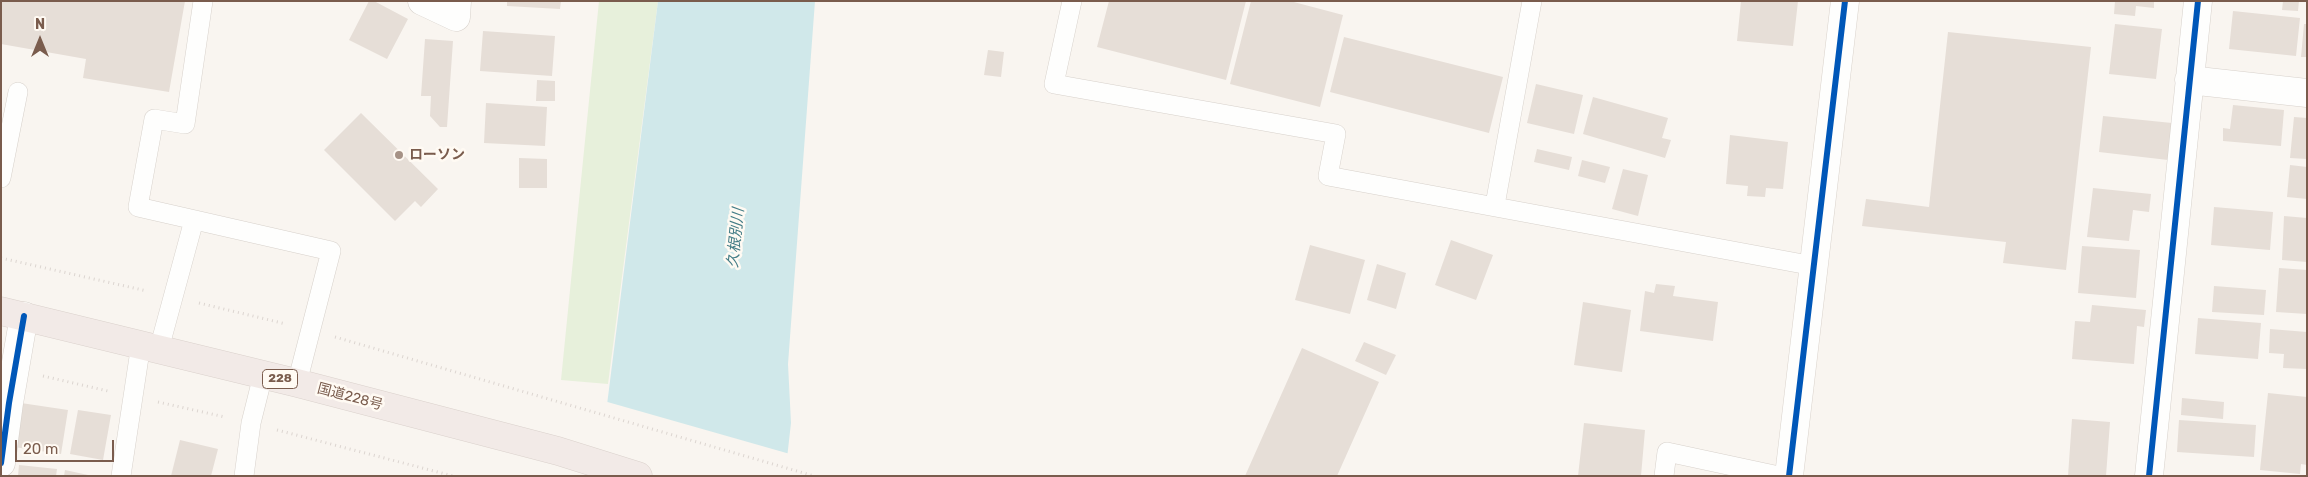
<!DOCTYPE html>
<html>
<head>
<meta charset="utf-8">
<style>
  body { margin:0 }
  #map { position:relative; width:2308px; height:477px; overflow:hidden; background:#f9f5f0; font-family:Rubik,sans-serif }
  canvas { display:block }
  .frame { position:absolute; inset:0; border:2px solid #7a5c4d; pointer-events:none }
  .north { position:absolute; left:15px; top:15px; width:50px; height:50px; -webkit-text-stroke:4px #fffaf3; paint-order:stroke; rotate:0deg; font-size:14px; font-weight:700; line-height:20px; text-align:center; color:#7a5c4d }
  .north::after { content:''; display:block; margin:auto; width:18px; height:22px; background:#7a5c4d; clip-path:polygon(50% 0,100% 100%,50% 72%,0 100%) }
  .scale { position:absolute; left:15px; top:440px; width:99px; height:22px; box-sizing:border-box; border:2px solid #7a5c4d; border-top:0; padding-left:6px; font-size:15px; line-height:18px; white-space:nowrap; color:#7a5c4d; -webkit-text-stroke:4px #fffaf3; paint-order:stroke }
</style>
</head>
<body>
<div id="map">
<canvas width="2308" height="477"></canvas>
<div class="frame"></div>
<div class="north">N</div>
<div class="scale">20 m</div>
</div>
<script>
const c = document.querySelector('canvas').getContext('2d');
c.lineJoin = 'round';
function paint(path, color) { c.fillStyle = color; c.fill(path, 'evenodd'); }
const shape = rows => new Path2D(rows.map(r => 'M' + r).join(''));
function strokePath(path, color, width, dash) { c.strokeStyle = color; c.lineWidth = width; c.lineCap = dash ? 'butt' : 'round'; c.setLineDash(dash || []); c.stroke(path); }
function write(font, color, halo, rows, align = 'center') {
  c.font = font + ' Rubik,"Noto Sans JP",sans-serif'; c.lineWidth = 5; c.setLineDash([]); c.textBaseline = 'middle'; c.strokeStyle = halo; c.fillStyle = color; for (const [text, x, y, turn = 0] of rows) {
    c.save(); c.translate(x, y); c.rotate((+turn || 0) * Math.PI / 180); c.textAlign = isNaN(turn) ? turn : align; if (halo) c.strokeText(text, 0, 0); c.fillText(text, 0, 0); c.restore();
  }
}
paint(shape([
  [599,1,658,1,608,384,561,380]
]), '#e7f0db');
paint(shape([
  [658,1,815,1,788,364,791,423,785,476,598,476]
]), '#d0e8ea');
paint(shape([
  [604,401,790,454,788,476,595,476]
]), '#f9f5f0');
paint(shape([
  [1,1,185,1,169,92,83,78,86,59,1,44],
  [369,1,374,1,408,19,387,59,349,40],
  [507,1,561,1,560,9,507,6],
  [1109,1,1246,1,1226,80,1097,47],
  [1251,1,1290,1,1343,15,1320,107,1230,84],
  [1741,1,1798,1,1793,46,1737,41],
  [2115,1,2154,1,2154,8,2136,6,2135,16,2114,14],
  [2283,1,2299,1,2298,11,2282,10],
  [2233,11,2300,18,2296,56,2229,49],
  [2115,24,2162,29,2156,79,2109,74],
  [2304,24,2307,24,2307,57,2301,57],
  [483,31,555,36,552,76,480,71],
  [1948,32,2091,47,2066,270,2003,263,2006,242,1862,226,1866,199,1929,207],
  [1344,37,1503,77,1489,133,1330,92],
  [425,39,453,41,447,127,440,127,430,116,431,96,421,96],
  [988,50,1004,52,1001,77,984,75],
  [537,80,555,81,555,101,536,101],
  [1536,84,1583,95,1574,134,1527,123],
  [1593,97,1668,118,1662,138,1671,140,1665,158,1583,134],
  [486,103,547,107,545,146,484,143],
  [2233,105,2284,110,2281,146,2223,141,2223,128,2230,129],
  [361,113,438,189,421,207,415,201,395,221,324,150],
  [2103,116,2172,123,2168,160,2099,152],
  [2294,117,2307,118,2307,159,2290,158],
  [1730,135,1788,142,1783,189,1766,188,1765,197,1747,196,1748,186,1726,184],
  [1537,149,1572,157,1569,170,1534,162],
  [519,158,547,159,547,188,519,188],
  [1582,160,1610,167,1605,183,1578,176],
  [2290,165,2307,167,2307,199,2287,197],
  [1623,169,1648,175,1638,216,1612,209],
  [2093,188,2151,194,2149,212,2133,210,2129,241,2087,237],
  [2214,207,2273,212,2270,250,2211,245],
  [2284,216,2307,218,2307,262,2282,260],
  [1451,240,1493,255,1476,300,1435,285],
  [1310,245,1365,260,1350,314,1295,300],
  [2082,246,2140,250,2136,298,2078,293],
  [1377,264,1406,273,1396,309,1367,300],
  [2279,268,2307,270,2307,314,2276,312],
  [1656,284,1675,286,1673,296,1718,302,1713,341,1640,331,1645,291,1654,293],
  [2214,286,2266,290,2264,315,2212,312],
  [1583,302,1631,310,1622,372,1574,365],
  [2092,305,2146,310,2144,327,2137,326,2134,364,2072,359,2075,321,2090,322],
  [2198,318,2261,323,2258,359,2195,354],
  [2270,329,2307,332,2307,369,2283,368,2284,354,2269,353],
  [1364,342,1396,355,1386,375,1355,361],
  [1302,348,1379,382,1337,476,1245,476],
  [2268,393,2307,397,2307,465,2301,464,2300,474,2260,470],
  [2182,398,2224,402,2223,419,2181,415],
  [21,403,68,410,61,454,14,447],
  [78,410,111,415,103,460,70,454],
  [2072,419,2110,422,2106,476,2068,476],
  [2179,420,2256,425,2254,457,2177,452],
  [1584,423,1645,430,1641,476,1578,476],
  [180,440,218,449,211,476,171,476],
  [19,465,57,469,56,476,18,476],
  [65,470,88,475,88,476,64,476]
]), '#e6ded7');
const lane = shape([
  [203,1,185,124,154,119,138,207,331,251,297,383],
  [1072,1,1054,84,1336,134,1328,176,1814,266],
  [1,178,18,92],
  [1495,205,1532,1],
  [159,349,194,220],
  [121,476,141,344],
  [244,476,251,423,263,375],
  [1664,476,1667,452,1779,476]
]);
const street = shape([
  [422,1,456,17,457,1],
  [2189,80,2307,93],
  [1,463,9,403,24,316],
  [2149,476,2198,1]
]);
const secondary = shape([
  [1789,476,1845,1]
]);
const highway = shape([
  [1,311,297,383,558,451,638,476]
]);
strokePath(lane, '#d7d1cb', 20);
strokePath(street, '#d7d1cb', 29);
strokePath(secondary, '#d9d2cb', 29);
strokePath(highway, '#dad1cc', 29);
strokePath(shape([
  [1,258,147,291],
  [199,303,286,324],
  [335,337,814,476],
  [43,376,108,391],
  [158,402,225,417],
  [277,430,453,476]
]), '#dcd5d0', 3, [1, 4]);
strokePath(lane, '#fefefd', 19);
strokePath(street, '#fefefd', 28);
strokePath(secondary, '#fefefd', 28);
strokePath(highway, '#f2eae7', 28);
strokePath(shape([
  [1,463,9,403,24,316],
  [1789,476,1845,1],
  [2149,476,2198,1]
]), '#0057b8', 6);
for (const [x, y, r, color] of [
  [399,155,5,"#a69286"]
]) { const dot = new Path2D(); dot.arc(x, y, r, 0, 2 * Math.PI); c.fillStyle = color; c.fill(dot); strokePath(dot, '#fffaf3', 2); }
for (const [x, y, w] of [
  [280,379,35]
]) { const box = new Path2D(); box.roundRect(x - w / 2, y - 9.5, w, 19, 4); c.fillStyle = '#fffaf3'; c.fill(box); strokePath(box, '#7a5c4d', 1); }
write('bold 12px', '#7a5c4d', null, [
  ["228",280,379]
]);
write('bold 14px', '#7a5c4d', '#fffaf3', [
  ["ローソン",409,155]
], 'left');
write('14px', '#7a5c4d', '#fffaf3', [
  ["国道228号",350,397,15]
]);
write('italic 15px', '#437c86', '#fffaf3', [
  ["久根別川",736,238,-84]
]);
</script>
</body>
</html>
